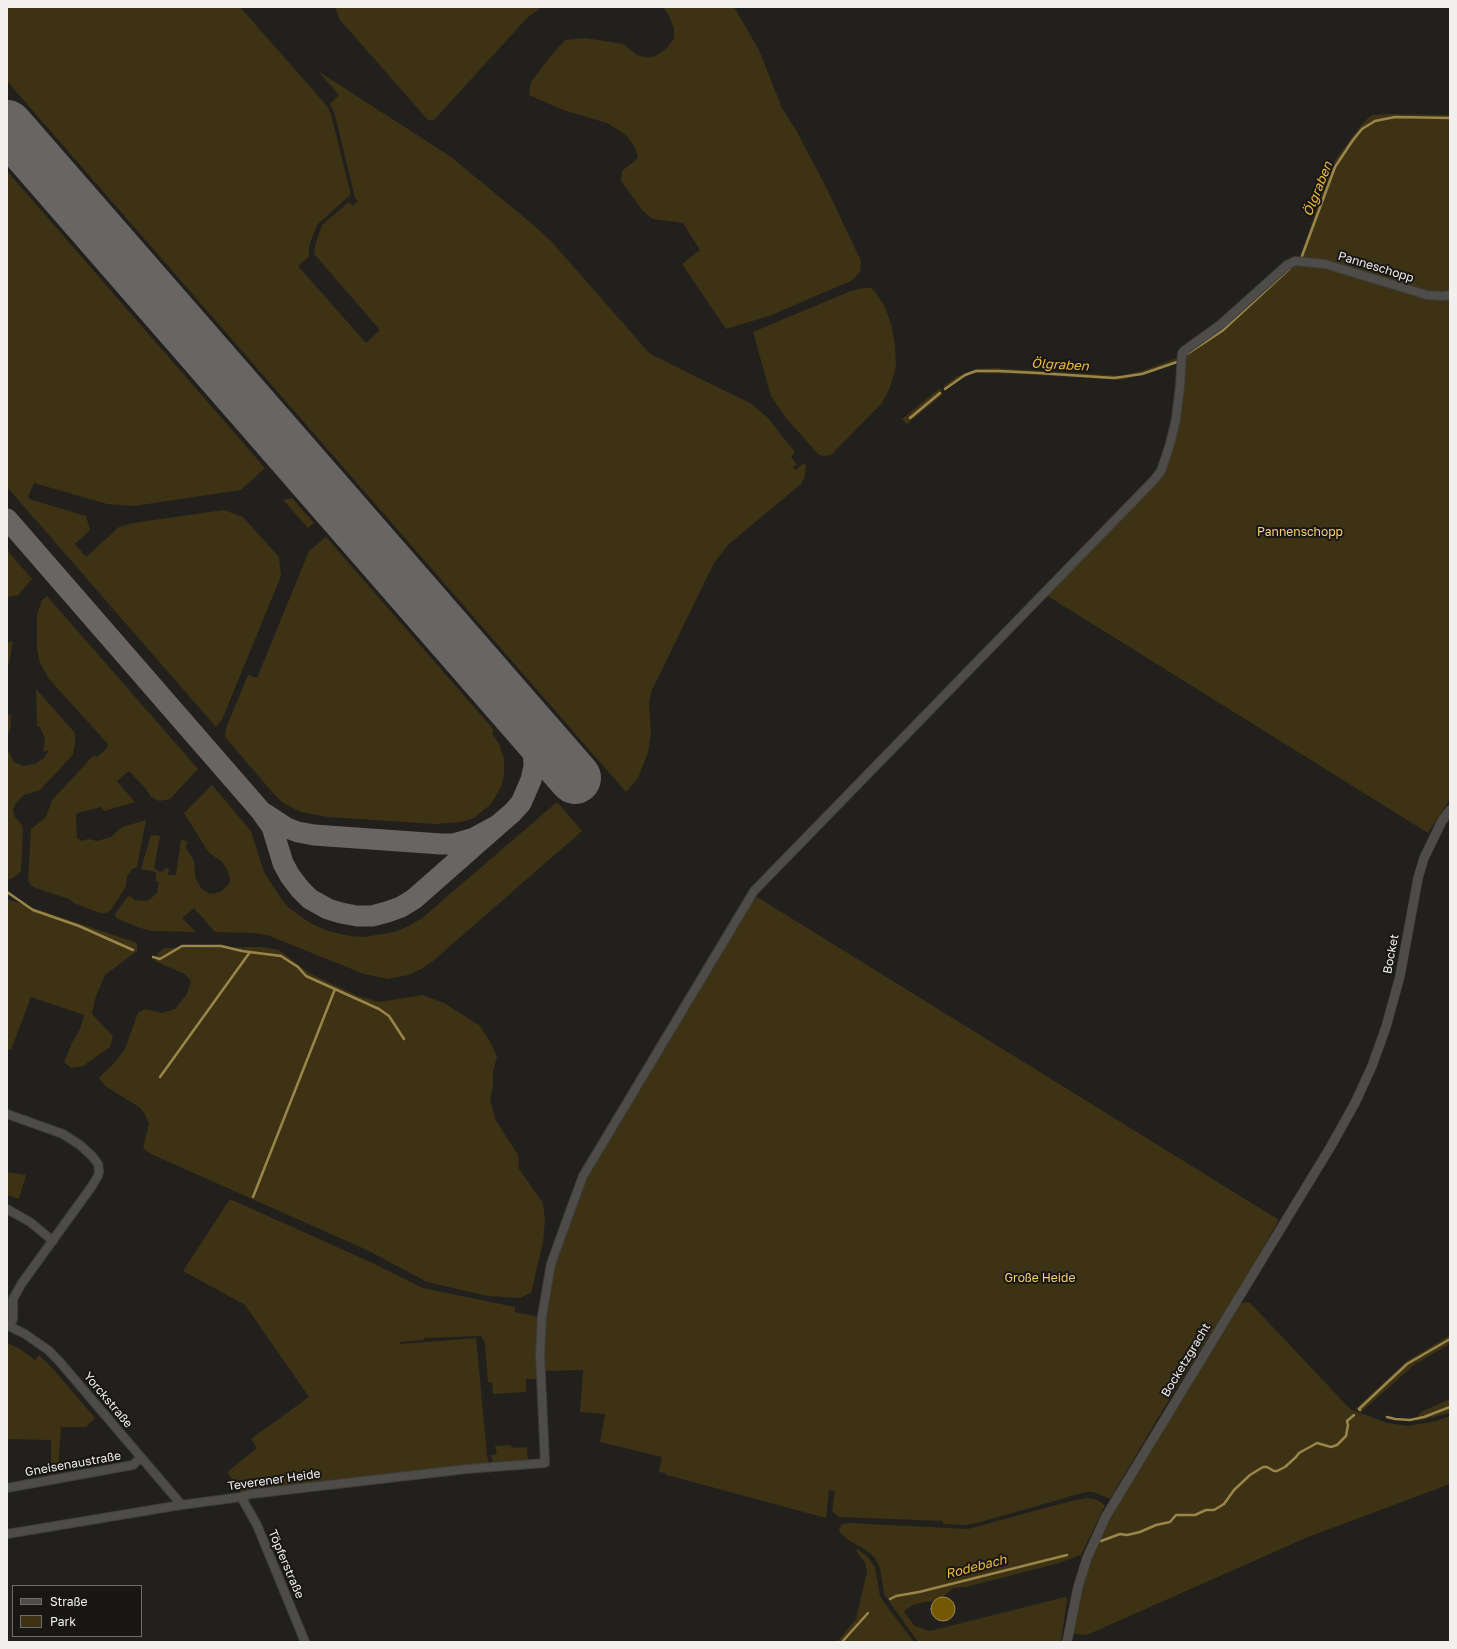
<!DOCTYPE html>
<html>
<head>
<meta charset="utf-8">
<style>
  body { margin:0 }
  #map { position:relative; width:1457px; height:1649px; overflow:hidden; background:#21201d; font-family:"Golos Text",sans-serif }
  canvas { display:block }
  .frame { position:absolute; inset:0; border:8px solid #f1f0ef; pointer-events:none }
  .legend { position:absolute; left:12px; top:1585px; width:130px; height:52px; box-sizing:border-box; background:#181714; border:1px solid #6f6e6c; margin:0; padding:5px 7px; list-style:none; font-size:12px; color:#f1f0ef }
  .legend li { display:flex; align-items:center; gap:8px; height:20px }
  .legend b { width:20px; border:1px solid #6f6e6c }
</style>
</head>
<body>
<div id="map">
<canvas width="1457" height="1649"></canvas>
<div class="frame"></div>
<ul class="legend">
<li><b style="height:5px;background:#4d4c49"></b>Straße</li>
<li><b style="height:11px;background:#3e3214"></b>Park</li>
</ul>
</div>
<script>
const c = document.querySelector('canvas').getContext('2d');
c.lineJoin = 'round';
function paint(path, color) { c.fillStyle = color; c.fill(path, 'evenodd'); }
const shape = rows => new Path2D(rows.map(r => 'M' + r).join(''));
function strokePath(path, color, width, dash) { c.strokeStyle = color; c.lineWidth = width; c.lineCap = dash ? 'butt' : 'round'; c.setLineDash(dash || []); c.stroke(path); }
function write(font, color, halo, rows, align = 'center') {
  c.font = font + ' "Golos Text",sans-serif'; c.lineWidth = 4; c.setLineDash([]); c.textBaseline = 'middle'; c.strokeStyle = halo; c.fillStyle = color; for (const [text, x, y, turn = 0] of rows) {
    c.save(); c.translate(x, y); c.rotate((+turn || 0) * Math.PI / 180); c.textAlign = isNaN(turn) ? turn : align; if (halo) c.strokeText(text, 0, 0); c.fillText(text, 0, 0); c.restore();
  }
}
paint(shape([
  [7,7,240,7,327,106,331,114,350,191,350,195,317,225,309,246,309,257,298,266,366,343,380,330,314,254,315,246,322,225,349,202,353,206,358,201,355,198,335,115,330,104,339,95,318,71,451,157,531,223,551,241,650,354,750,403,768,418,778,431,795,452,791,457,798,466,796,465,793,467,795,470,804,463,806,466,805,476,801,484,729,544,714,563,651,692,649,704,651,732,648,752,638,778,626,792,7,81],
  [335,7,542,7,527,18,434,120,428,120,340,20],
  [663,7,734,7,759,50,782,108,796,130,826,187,861,261,860,272,851,281,769,316,726,329,682,264,700,250,683,223,653,219,643,211,621,181,622,171,638,158,635,147,626,135,607,123,563,110,529,95,531,82,550,57,565,40,585,38,623,44,637,55,648,58,655,56,666,49,674,39,674,28,669,16],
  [1388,114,1450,115,1450,292,1425,292,1300,257,1328,177,1336,159,1359,128,1369,117,1374,115],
  [7,171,265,468,241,490,134,506,107,504,34,483,28,497,32,500,86,516,90,530,75,544,86,557,119,527,133,523,224,510,243,517,279,557,281,576,226,710,222,720,216,727,7,487],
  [1293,263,1306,263,1450,297,1450,799,1428,833,1046,595,1163,471,1183,356],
  [864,288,871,288,874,290,884,305,891,323,895,345,896,366,890,388,882,403,831,455,824,456,819,455,786,418,771,396,753,332,851,291],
  [1177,358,1177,363,1122,380,1021,374,976,373,969,374,945,389,944,386,956,377,976,369,995,368,1121,376,1144,370],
  [940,388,943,394,907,424,902,419],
  [292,498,314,523,308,528,283,500],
  [326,537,494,730,492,733,499,744,504,759,504,776,501,787,491,804,474,818,461,822,435,824,328,817,301,812,283,803,274,794,225,737,226,728,248,675,257,678,309,551],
  [7,550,32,579,18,595,7,597],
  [47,596,198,769,170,799,159,801,151,797,146,789,129,771,117,781,135,802,104,811,101,807,77,813,76,816,77,838,82,841,88,839,97,841,111,837,122,827,146,820,137,867,132,869,127,877,126,886,111,910,106,913,100,913,92,910,74,903,69,899,33,887,30,884,28,880,31,829,46,817,52,800,94,755,97,757,107,748,108,744,49,679,40,663,37,649,37,615,41,603,40,602],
  [13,641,9,664,7,669,7,643],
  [36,689,75,733,75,745,73,754,70,758,40,790,24,795,15,804,13,811,15,817,22,825,23,829,21,871,13,878,7,880,7,749,14,762,23,766,35,764,44,758,49,750,43,752,45,739,40,727,37,726],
  [7,713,11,716,11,725,7,739],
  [212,785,251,831,264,872,282,900,289,908,310,923,328,931,350,936,365,937,394,932,409,926,422,918,557,802,582,831,433,961,421,969,409,975,388,979,364,974,267,935,254,933,215,932,194,908,182,918,196,932,152,931,140,928,116,918,115,914,127,897,130,896,135,900,145,901,149,900,157,893,159,882,156,881,156,872,141,869,151,835,160,836,154,868,160,872,164,871,165,868,169,869,168,875,176,875,181,840,187,841,186,848,194,861,195,877,201,888,210,894,220,892,228,885,230,881,229,875,226,868,221,861,209,853,184,813],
  [757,897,1279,1220,1245,1279,1164,1408,1110,1499,1093,1492,1086,1492,977,1523,964,1525,943,1524,943,1521,839,1517,832,1511,835,1491,829,1490,826,1518,667,1475,665,1473,659,1472,662,1457,600,1442,605,1414,580,1412,583,1370,543,1371,544,1316,553,1265,584,1180,743,914],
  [7,899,137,943,137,951,105,975,96,996,92,1014,113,1036,110,1047,83,1066,71,1068,64,1062,72,1043,80,1029,84,1015,31,997,11,1050,7,1049],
  [261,947,279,950,309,973,358,996,379,1002,423,995,444,1003,479,1025,490,1041,497,1057,493,1071,493,1086,490,1099,495,1119,518,1155,519,1169,543,1203,545,1220,543,1242,531,1293,520,1298,488,1296,427,1282,367,1250,151,1154,143,1148,149,1124,145,1114,139,1107,105,1086,99,1078,115,1062,125,1049,138,1013,145,1009,162,1013,175,1009,187,994,191,981,185,974,155,961,158,953,165,948],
  [7,1172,26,1175,19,1199,7,1195],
  [230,1199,368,1261,423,1288,515,1307,515,1312,539,1317,538,1379,526,1379,526,1392,493,1394,492,1382,488,1382,485,1343,481,1336,424,1338,424,1340,400,1342,400,1344,476,1338,487,1455,489,1465,241,1493,227,1472,257,1448,251,1439,309,1397,245,1305,183,1271],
  [1245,1302,1250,1303,1254,1307,1350,1409,1387,1423,1408,1426,1436,1421,1450,1416,1450,1484,1308,1537,1089,1634,1082,1635,1072,1633,1086,1575,1092,1556,1109,1519,1238,1305],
  [1450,1335,1450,1344,1415,1364,1361,1412,1355,1409,1407,1361],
  [7,1343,20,1349,35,1360,39,1355,54,1370,95,1418,86,1427,61,1427,58,1472,51,1474,51,1440,7,1439],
  [1450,1399,1450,1413,1417,1421,1416,1419,1421,1412],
  [509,1445,514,1448,527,1447,528,1461,493,1464,491,1455,497,1454,495,1446],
  [1087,1498,1095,1499,1105,1505,1081,1555,1059,1563,966,1587,953,1588,943,1597,934,1601,925,1602,913,1605,905,1610,904,1612,915,1626,930,1631,1065,1597,1067,1599,1061,1642,918,1642,884,1594,880,1568,875,1558,866,1550,848,1540,840,1532,839,1529,842,1524,849,1523,968,1529,1071,1501],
  [857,1549,867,1556,875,1567,880,1596,885,1604,914,1642,837,1642,856,1619,867,1571,865,1562,857,1552]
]), '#3e3214');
const water = shape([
  '931 1609a12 12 0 1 1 24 0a12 12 0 1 1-24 0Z'
]);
paint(water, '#755803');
strokePath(water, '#9a864a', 1);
strokePath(shape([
  [1302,256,1335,167,1353,140,1362,129,1375,121,1395,117,1450,118],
  [1187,354,1222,331,1290,268],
  [945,389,965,375,976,371,998,371,1038,373,1114,378,1142,374,1177,362],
  [910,418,940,393],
  [7,892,33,910,79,926,133,950],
  [153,957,160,959,182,946,221,946,242,951,281,956,298,967,306,976,379,1009,389,1016,404,1039],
  [160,1077,250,952],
  [253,1197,335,989],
  [1360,1410,1359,1409,1407,1364,1450,1339],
  [1387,1417,1395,1419,1410,1420,1424,1417,1450,1407],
  [1101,1541,1120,1534,1127,1535,1140,1532,1156,1525,1170,1522,1176,1515,1195,1515,1206,1510,1214,1510,1224,1504,1234,1490,1250,1475,1263,1467,1267,1467,1274,1471,1277,1471,1285,1467,1296,1457,1299,1453,1317,1443,1331,1447,1337,1445,1346,1436,1348,1425,1347,1421,1354,1415],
  [890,1599,896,1596,919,1592,1067,1555],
  [842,1642,868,1613]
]), '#9a864a', 2.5);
strokePath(shape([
  [7,519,260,810,272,827,283,863,290,876,300,889,310,899,328,909,341,913,357,916,372,916,387,912,401,907,414,899,498,825],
  [264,813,287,828,298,832,314,835,441,844,453,844,474,838,498,825,512,813,521,803,531,780,534,766,533,745,525,726,517,712]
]), '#686664', 21);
strokePath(shape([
  [7,126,575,778]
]), '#686664', 52);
const minor = shape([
  [7,1114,63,1134,80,1145,92,1156,98,1164,99,1171,98,1176,92,1186,22,1283,13,1299,13,1319,10,1326],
  [7,1209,30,1222,53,1241],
  [7,1325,25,1334,48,1350,59,1361,180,1503],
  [7,1488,133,1465,141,1457],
  [241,1497,257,1525,305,1642],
  [7,1534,181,1505,241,1497,251,1494,467,1469,545,1463,540,1354,542,1316,551,1264,569,1214,583,1176,754,891,1154,480,1161,471,1170,444,1176,419,1180,386,1182,353,1185,350,1220,325,1287,265,1295,261,1325,264,1427,295,1443,296,1450,295]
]);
const tertiary = shape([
  [1067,1642,1078,1587,1087,1558,1106,1516,1331,1146,1355,1103,1372,1066,1386,1027,1400,976,1418,878,1424,858,1442,821,1450,810]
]);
strokePath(minor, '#3d3d3b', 10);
strokePath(tertiary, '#3d3d3b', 10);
strokePath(minor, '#4d4c49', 8);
strokePath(tertiary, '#4d4c49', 9);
write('12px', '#f1f0ef', '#181714', [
  ["Panneschopp",1376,267,17],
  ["Bocket",1391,954,-79],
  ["Bocketzgracht",1186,1360,-59],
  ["Yorckstraße",108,1400,50],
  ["Gneisenaustraße",73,1464,-10],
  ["Teverener Heide",274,1480,-8],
  ["Töpferstraße",286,1564,67]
]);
write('12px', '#fad174', '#181714', [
  ["Pannenschopp",1300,532],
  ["Große Heide",1040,1278]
]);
write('italic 13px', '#f2bf3d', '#181714', [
  ["Ölgraben",1318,189,-68],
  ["Ölgraben",1060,365,3],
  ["Rodebach",976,1567,-14]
]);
</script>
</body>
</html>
